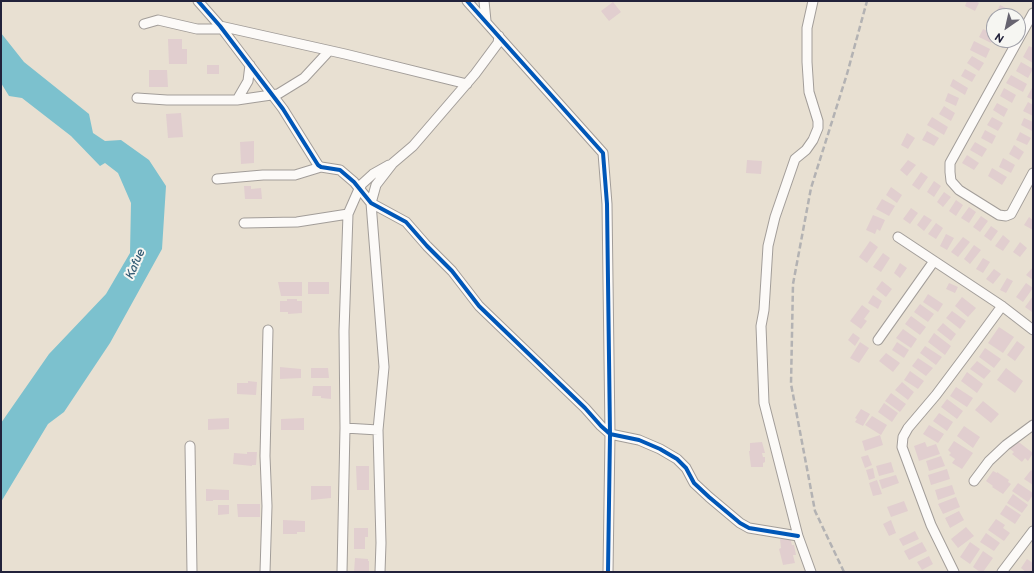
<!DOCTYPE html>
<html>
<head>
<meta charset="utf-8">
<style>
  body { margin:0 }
  #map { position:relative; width:1034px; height:573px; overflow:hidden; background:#e8e0d2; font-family:"Balsamiq Sans",sans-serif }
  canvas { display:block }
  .frame { position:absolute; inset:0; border:2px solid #22223b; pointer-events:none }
  .north { position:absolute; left:986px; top:8px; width:40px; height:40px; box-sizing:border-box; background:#f6f6f2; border:1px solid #a1a1a9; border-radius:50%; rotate:214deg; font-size:11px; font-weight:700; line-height:16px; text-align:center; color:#22223b }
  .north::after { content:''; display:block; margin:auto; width:14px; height:18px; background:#676470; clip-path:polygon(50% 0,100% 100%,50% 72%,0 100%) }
</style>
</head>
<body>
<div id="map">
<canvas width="1034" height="573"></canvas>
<div class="frame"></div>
<div class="north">N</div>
</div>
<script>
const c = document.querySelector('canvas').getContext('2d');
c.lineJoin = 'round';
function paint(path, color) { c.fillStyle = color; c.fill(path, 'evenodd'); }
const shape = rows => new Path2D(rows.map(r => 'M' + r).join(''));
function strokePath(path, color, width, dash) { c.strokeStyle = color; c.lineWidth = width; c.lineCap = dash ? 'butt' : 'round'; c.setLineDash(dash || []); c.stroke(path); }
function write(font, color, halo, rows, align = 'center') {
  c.font = font + ' "Balsamiq Sans",sans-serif'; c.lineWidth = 4; c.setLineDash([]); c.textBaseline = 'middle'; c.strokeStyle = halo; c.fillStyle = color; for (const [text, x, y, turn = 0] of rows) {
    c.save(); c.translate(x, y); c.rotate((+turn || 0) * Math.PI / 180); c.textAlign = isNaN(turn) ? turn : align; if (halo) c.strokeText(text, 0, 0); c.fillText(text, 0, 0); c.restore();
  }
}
paint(shape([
  [1,33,24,62,89,114,93,133,105,141,121,140,149,160,166,186,162,249,110,343,64,412,48,424,1,502,1,423,49,354,106,294,130,253,131,203,118,173,105,163,100,166,71,136,22,98,9,96,1,83]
]), '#7cc1ce');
paint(shape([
  [967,1,975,1,979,3,975,11,965,6],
  [613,2,621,12,609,21,601,11],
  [1000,5,1012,11,1009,16,1003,16,996,13],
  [983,29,994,34,991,43,979,37],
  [168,39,182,39,182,49,187,49,187,64,169,64],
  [974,41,990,49,986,58,970,50],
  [1029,46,1033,48,1033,63,1023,57],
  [972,56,984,63,979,71,967,63],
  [1021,62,1033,69,1028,78,1016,71],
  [207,65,219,65,219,74,207,74],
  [965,69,976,75,972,82,961,76],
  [149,70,167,70,168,87,149,87],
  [1011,75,1027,84,1023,92,1006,83],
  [953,79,968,88,965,95,950,86],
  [1033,86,1033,100,1027,97],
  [1004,88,1016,95,1012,103,1000,96],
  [948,93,959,98,956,106,945,101],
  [1028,102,1033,105,1033,116,1023,111],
  [997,103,1008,109,1004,117,993,110],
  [944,106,955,113,951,121,939,114],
  [181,113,183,137,168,138,166,114],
  [932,117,948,127,944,135,927,125],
  [992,117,1003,123,998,131,987,125],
  [1024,118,1033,122,1032,131,1021,125],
  [985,130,996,136,992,144,981,138],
  [927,131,939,138,934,146,922,140],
  [1020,132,1031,138,1027,145,1016,140],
  [907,133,915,138,908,149,901,145],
  [254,141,254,163,241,164,240,142],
  [975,142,987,149,982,157,970,150],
  [1014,145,1024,152,1019,160,1009,154],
  [967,155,979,163,974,170,962,163],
  [1003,158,1015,165,1011,173,999,167],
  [747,160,762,161,761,174,746,173],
  [908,160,916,165,907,176,900,170],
  [992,168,1007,177,1002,185,988,176],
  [921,172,928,177,919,190,912,185],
  [934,181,941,186,934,197,927,192],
  [244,186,251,186,251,189,261,188,262,199,245,199],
  [891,187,902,195,897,203,886,195],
  [944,192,951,197,943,207,937,202],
  [882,199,895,206,889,216,876,209],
  [956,200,963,205,956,216,949,211],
  [969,207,976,212,969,223,961,218],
  [911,208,918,213,910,224,903,219],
  [873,215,885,220,880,231,877,229,875,234,866,230],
  [924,215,932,220,924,231,917,225],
  [981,216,988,221,980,232,973,227],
  [1029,217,1033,220,1033,230,1024,225],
  [936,223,943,228,936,239,928,234],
  [991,226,998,231,991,241,984,236],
  [946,234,954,238,947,250,940,246],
  [1003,235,1010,241,1003,251,995,246],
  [963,237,970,242,958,257,951,252],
  [870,241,878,247,867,263,859,257],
  [1020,242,1027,248,1020,257,1013,252],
  [974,245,981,250,970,264,964,259],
  [883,253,890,258,881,272,873,267],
  [983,258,990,262,983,273,976,269],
  [900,263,907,268,900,278,894,273],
  [1033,267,1033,280,1026,275],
  [994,269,1001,274,993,284,986,279],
  [1007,278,1013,281,1006,293,1000,290],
  [882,281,892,289,886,297,876,289],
  [278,282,302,282,302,296,281,296],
  [308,282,329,282,329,294,308,294],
  [949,283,958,287,955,293,946,289],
  [1026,283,1033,288,1023,302,1016,297],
  [928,294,943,304,938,312,923,302],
  [873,295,882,301,878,309,868,303],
  [1033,296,1033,311,1032,312,1025,307],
  [962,297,976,308,968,317,955,306],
  [287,299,297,299,297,301,302,301,302,313,288,314,288,312,280,312,280,301,287,301],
  [920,304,934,314,928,322,914,312],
  [862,305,870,311,864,319,867,321,861,329,850,321],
  [952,311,966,321,960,329,946,318],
  [911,316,926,327,920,335,905,324],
  [943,323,956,334,951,341,937,330],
  [999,327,1014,337,1003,353,988,343],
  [903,329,917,339,911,348,896,338],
  [853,333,860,338,855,346,848,340],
  [934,333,951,346,945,355,928,342],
  [1017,341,1025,347,1015,361,1007,355],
  [860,342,869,348,859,363,850,358],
  [897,342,909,350,904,358,892,350],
  [925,346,942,357,936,365,920,353],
  [985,348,1001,359,994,368,979,357],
  [886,353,900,363,893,372,879,361],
  [918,358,933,368,926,376,912,366],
  [977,361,991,371,984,379,970,369],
  [280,367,301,369,301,378,280,379],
  [311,368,328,368,329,378,311,378],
  [1006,368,1023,381,1015,393,997,380],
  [910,371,924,381,918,389,904,380],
  [967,372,983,384,977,393,961,381],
  [248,381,257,382,256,395,237,394,237,383,248,383],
  [902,382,914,392,908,400,895,390],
  [313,386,331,386,331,399,321,398,321,396,312,396],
  [956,387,973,398,967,407,950,396],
  [891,393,906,404,900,412,885,401],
  [947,399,963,411,957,419,941,407],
  [983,401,999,414,991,423,975,410],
  [884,403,898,413,892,422,878,412],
  [861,409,870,414,863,426,855,422,857,419,855,418],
  [939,413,953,422,947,431,933,421],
  [872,416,887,425,881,435,865,425],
  [229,418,229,429,208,430,208,419],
  [304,418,304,430,281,430,281,419],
  [929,425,944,434,938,443,923,434],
  [964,426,980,437,973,448,957,436],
  [880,435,883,445,865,451,862,441],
  [1016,440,1033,453,1028,461,1025,458,1022,462,1012,454,1014,452,1010,449],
  [954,441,973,453,962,469,952,463,955,459,949,455,951,453,948,450],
  [762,442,765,453,762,453,763,457,765,457,765,462,763,463,763,467,751,467,749,451,750,451,750,443],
  [925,442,927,447,936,444,940,454,919,461,914,446],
  [247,452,257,452,256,465,252,465,252,466,233,464,234,453,247,454],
  [868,455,872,465,865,468,861,457],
  [941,456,945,466,929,471,926,461],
  [891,462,894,472,879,476,876,466],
  [356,466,369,466,369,490,357,490],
  [873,468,875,478,869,480,866,470],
  [947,469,950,479,931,485,928,475],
  [1031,470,1033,472,1033,485,1024,479],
  [993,471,997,473,997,472,1009,480,1008,482,1011,484,1003,494,992,487,993,486,986,481],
  [896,475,899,483,882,489,879,480],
  [877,480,882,494,873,496,869,483],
  [1018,483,1033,493,1033,495,1028,502,1012,491],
  [952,485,955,494,938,500,935,490],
  [311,486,331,486,331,498,311,500],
  [206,489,229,490,229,500,213,500,213,501,206,501],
  [1013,494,1028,505,1022,513,1007,503],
  [956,497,960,507,943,514,938,504],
  [904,501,908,511,891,517,887,507],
  [237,504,260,504,260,517,238,517],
  [218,505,229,505,229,514,218,515],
  [1006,505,1021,515,1015,524,1000,514],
  [959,511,964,520,950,528,945,518],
  [996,519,1005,525,1003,528,1010,533,1004,541,988,530],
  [283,520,305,521,305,532,297,532,297,534,283,534],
  [891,520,896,533,889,536,883,524],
  [966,527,974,536,958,548,951,539],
  [354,528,368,528,368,537,365,537,365,549,354,549],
  [915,531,919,539,903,546,899,539],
  [986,533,1000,543,994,551,980,542],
  [790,537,792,545,794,545,796,555,793,555,795,563,783,565,779,549,781,548,780,539],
  [922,542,927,551,909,560,904,551],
  [970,542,980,549,970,564,960,557],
  [983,551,993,558,983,572,980,572,973,567],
  [929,556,933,564,922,570,917,562],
  [355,558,368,559,368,561,369,561,369,572,354,572],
  [1027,559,1033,563,1033,572,1026,572,1021,568]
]), '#e1cecf');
const street = shape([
  [198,1,220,26,283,109,318,165,321,167,340,170,354,182,371,203,406,222,427,246,452,271,479,306,585,408,601,426,610,434,639,440,660,449,677,459,686,468,694,483,709,497,740,523,749,528,798,536],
  [467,1,603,153,607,204,610,434,608,572],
  [484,1,486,21],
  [1033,13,950,163,950,172,951,181,959,190,999,215,1006,216,1011,214,1033,173],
  [144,24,158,20,197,29,222,29],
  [220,26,345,54,467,84],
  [137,98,167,100,237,100,278,94,304,78,329,51],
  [237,100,248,81,250,65],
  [217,179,263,175,295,175,321,167],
  [244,223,297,222,348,214],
  [898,237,1002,306,1033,330],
  [878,340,934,261],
  [345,428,378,430],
  [190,446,192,572],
  [974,481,989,461,1006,445,1033,425],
  [265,572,267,506,265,456,268,330],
  [342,572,345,428,344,331,348,214,359,189,362,184,373,174,389,165],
  [380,572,381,543,378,430,384,367,371,203,376,185,393,163,413,146,475,74,498,43,499,36],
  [811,572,798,536,764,403,761,326,764,310,768,246,775,217,795,159,806,150,813,140,818,128,818,121,809,92,807,62,807,28,813,1],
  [954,572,931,525,902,447,903,437,908,428,936,395,966,355,1002,306],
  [1002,572,1033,531]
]);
strokePath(street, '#a29d99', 11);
strokePath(street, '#fcfaf8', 9);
strokePath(shape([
  [844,572,815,511,791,384,793,284,811,188,847,74,867,1]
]), '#b3b2b3', 2.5, [6, 3]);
strokePath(shape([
  [198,1,220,26,283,109,318,165,321,167,340,170,354,182,371,203,406,222,427,246,452,271,479,306,585,408,601,426,610,434,639,440,660,449,677,459,686,468,694,483,709,497,740,523,749,528,798,536],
  [467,1,603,153,607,204,610,434,608,572]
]), '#0057b8', 4);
write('italic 12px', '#345c75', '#f6f6f2', [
  ["Kafue",136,264,-66]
]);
</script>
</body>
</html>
